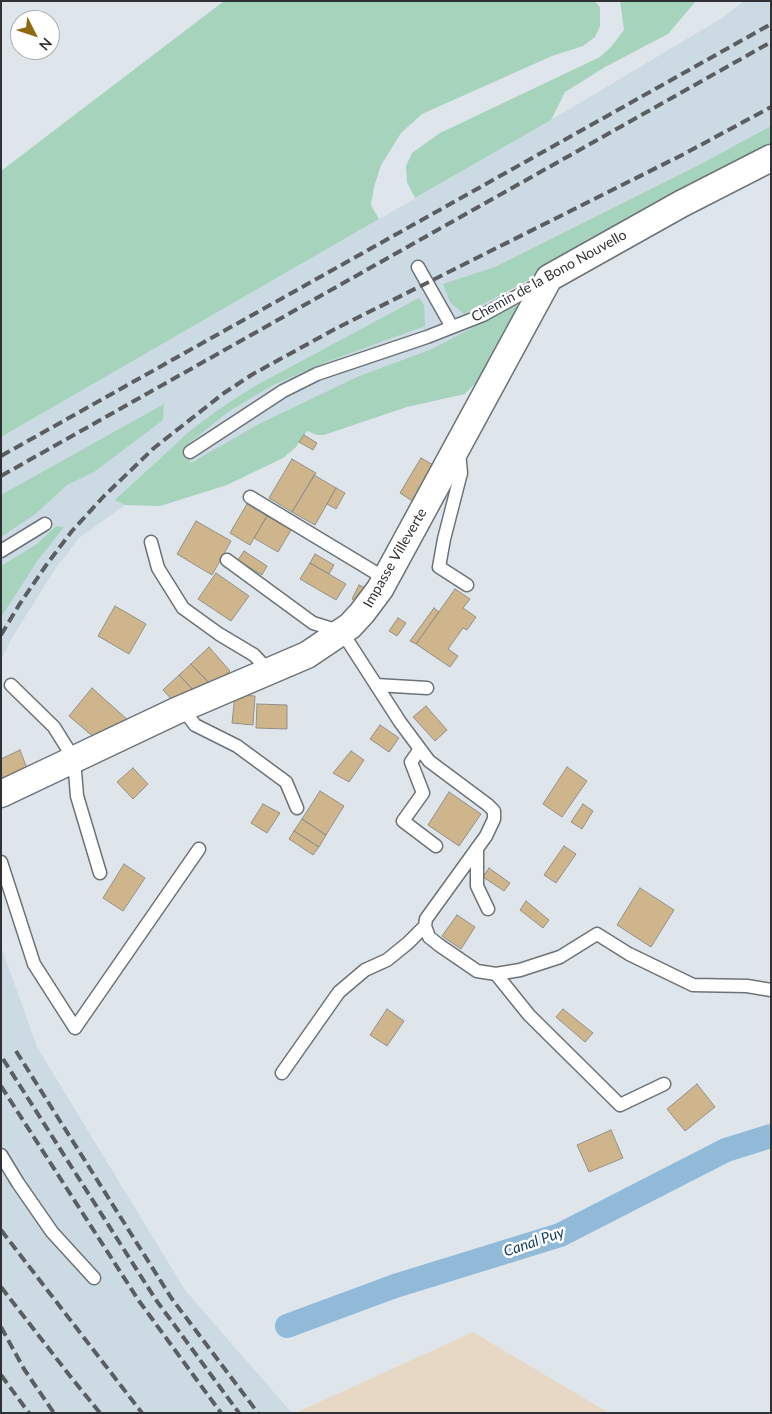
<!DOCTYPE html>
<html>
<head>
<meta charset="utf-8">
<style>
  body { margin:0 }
  #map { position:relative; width:772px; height:1414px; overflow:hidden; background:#dfe6eb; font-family:Lato,sans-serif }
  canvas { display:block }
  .frame { position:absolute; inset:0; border:2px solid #2f3134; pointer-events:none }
  .north { position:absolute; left:10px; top:10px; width:50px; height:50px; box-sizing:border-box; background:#fff; border:1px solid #acadae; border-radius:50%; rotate:131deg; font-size:14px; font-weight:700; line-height:20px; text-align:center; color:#2f3134 }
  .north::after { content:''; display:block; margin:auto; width:18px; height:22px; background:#90690f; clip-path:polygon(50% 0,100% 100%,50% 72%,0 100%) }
</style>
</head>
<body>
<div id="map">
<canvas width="772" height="1414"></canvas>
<div class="frame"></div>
<div class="north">N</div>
</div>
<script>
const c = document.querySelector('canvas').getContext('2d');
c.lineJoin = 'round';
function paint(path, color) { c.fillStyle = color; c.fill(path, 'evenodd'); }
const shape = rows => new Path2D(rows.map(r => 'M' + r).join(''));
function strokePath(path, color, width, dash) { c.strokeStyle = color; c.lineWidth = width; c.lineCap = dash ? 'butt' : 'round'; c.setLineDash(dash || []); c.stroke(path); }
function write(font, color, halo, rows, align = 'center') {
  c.font = font + ' Lato,sans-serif'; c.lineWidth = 5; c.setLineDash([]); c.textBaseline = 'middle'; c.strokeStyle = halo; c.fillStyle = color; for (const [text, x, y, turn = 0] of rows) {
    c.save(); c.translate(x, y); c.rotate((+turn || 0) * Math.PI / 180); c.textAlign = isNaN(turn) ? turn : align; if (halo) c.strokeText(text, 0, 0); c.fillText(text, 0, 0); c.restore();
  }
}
paint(shape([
  [473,1332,609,1413,295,1413]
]), '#e7d8c6');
paint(shape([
  [744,1,771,1,771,126,498,277,515,316,146,493,125,505,79,538,54,571,13,636,1,659,1,437,551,120,722,18],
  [1,946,37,1047,185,1290,292,1413,1,1413]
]), '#ccdae3');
paint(shape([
  [224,1,595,1,600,7,600,26,595,37,583,46,552,56,422,114,401,133,381,165,374,187,371,205,379,219,1,437,1,171],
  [620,1,696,1,668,34,605,67,565,92,551,120,415,198,407,182,406,166,412,153,440,133,600,57,612,46,624,30],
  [771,126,771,153,464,314,450,302,443,284,495,267,699,165],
  [419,298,424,305,425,326,329,361,273,385,228,412,182,449,191,463,259,424,357,377,432,349,516,305,521,307,498,360,465,394,407,407,324,435,317,435,307,431,296,447,283,458,227,485,160,506,125,505,115,500,191,430,218,410,253,387],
  [164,404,163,420,94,472,67,485,34,515,1,537,1,495],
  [56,526,64,527,38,560,1,617,1,566,37,544]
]), '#a6d3bc');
strokePath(shape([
  [287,1326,395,1286,560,1235,726,1150,771,1136]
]), '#91b9d8', 24);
const building = shape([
  [304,435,317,443,313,450,299,442,304,435],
  [421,458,435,466,414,502,400,493,421,458],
  [292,459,316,473,292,512,269,498,292,459],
  [314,475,336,488,315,525,292,512,314,475],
  [336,488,345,493,336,509,327,504,336,488],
  [247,504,267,516,250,545,230,533,247,504],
  [267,516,291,530,278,552,254,538,267,516],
  [196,521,231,541,212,575,177,554,196,521],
  [244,551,267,566,262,575,238,560,244,551],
  [315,554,334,565,329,574,310,563,315,554],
  [310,563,346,584,336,600,300,579,310,563],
  [216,573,249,596,231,621,198,599,216,573],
  [359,585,369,590,360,604,352,599,359,585],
  [455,589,470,599,463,608,476,617,467,630,463,628,448,649,458,656,450,667,416,644,455,589],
  [115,606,146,624,129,654,98,636,115,606],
  [434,608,439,612,416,644,410,641,434,608],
  [398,618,406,623,397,636,389,631,398,618],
  [209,647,230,671,213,687,191,664,209,647],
  [191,664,210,684,198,695,179,675,191,664],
  [179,675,194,691,178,706,163,690,179,675],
  [92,688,129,721,97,740,69,716,92,688],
  [235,695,255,696,253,725,232,723,235,695],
  [257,704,287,705,287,729,256,728,257,704],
  [426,706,447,730,435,741,413,717,426,706],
  [380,725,399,738,389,752,370,739,380,725],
  [20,750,29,774,1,786,1,759,20,750],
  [351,751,364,760,349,782,333,773,351,751],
  [567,767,587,781,562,817,543,804,567,767],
  [133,768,148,784,133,799,117,782,133,768],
  [320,791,344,806,326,835,302,819,320,791],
  [449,792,481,814,459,846,428,825,449,792],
  [263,804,280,813,267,833,251,823,263,804],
  [583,804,593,811,582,829,571,822,583,804],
  [302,819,326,835,319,847,294,831,302,819],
  [294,831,319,847,313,855,289,839,294,831],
  [564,846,576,854,556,883,544,875,564,846],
  [124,864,145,878,123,911,103,898,124,864],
  [489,868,510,883,504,891,483,877,489,868],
  [640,888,674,910,651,947,617,925,640,888],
  [526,901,549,920,543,928,520,910,526,901],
  [457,915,475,927,461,949,442,936,457,915],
  [387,1009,404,1021,387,1046,370,1035,387,1009],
  [563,1009,593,1033,585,1042,556,1017,563,1009],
  [697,1084,715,1107,685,1131,667,1109,697,1084],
  [611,1130,623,1158,589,1172,577,1145,611,1130]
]);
paint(building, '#cfb58c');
strokePath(building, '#938f88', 1);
const service = shape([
  [418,267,452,327],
  [190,452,283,391,317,374,427,337,483,315,541,283],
  [459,452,461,473,444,539,439,567,467,585],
  [250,497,386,579],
  [151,542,158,568,183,608,219,634,254,655,269,671],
  [1,551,45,524],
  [227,560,313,623,342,632,400,722,429,761,488,805,494,811,494,819,486,836,426,919,425,926,429,937,439,945,477,971,496,974,520,970,560,957,597,934,629,954,693,985,747,986,771,990],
  [11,685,54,727,74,759,77,796,100,873],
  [376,685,427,688],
  [182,708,195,725,237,746,286,782,297,808],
  [420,749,411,762,423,793,403,821,436,846],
  [477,848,477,886,488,909],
  [1,862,34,964,75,1028,199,849],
  [496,974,529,1015,620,1105,664,1084],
  [282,1073,339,992,365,970,387,960,408,943,425,926],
  [1,1155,18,1183,52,1232,94,1278]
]);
const minor = shape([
  [1,794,176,711,307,655,350,626,362,613,380,589,549,278,681,204,771,158]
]);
strokePath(service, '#6c7378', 15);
strokePath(minor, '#6c7378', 29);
strokePath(service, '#fff', 12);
strokePath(minor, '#fff', 26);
strokePath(shape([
  [1,456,771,24],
  [1,476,771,42],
  [1,635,19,605,47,564,72,531,104,496,154,448,224,393,253,374,335,329,684,154,771,107],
  [16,1051,172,1299,258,1413],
  [3,1059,156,1300,239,1413],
  [1,1086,139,1301,221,1413],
  [1,1230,142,1413],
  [1,1287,70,1376,100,1413],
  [1,1327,24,1369,54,1413],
  [1,1375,29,1413]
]), '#5b5e61', 4, [10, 5]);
write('14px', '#2f3134', '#fff', [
  ["Chemin de la Bono Nouvello",549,276,-29],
  ["Impasse Villeverte",395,558,-60]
]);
write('italic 15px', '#154363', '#fff', [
  ["Canal Puy",534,1242,-19]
]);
</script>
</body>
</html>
